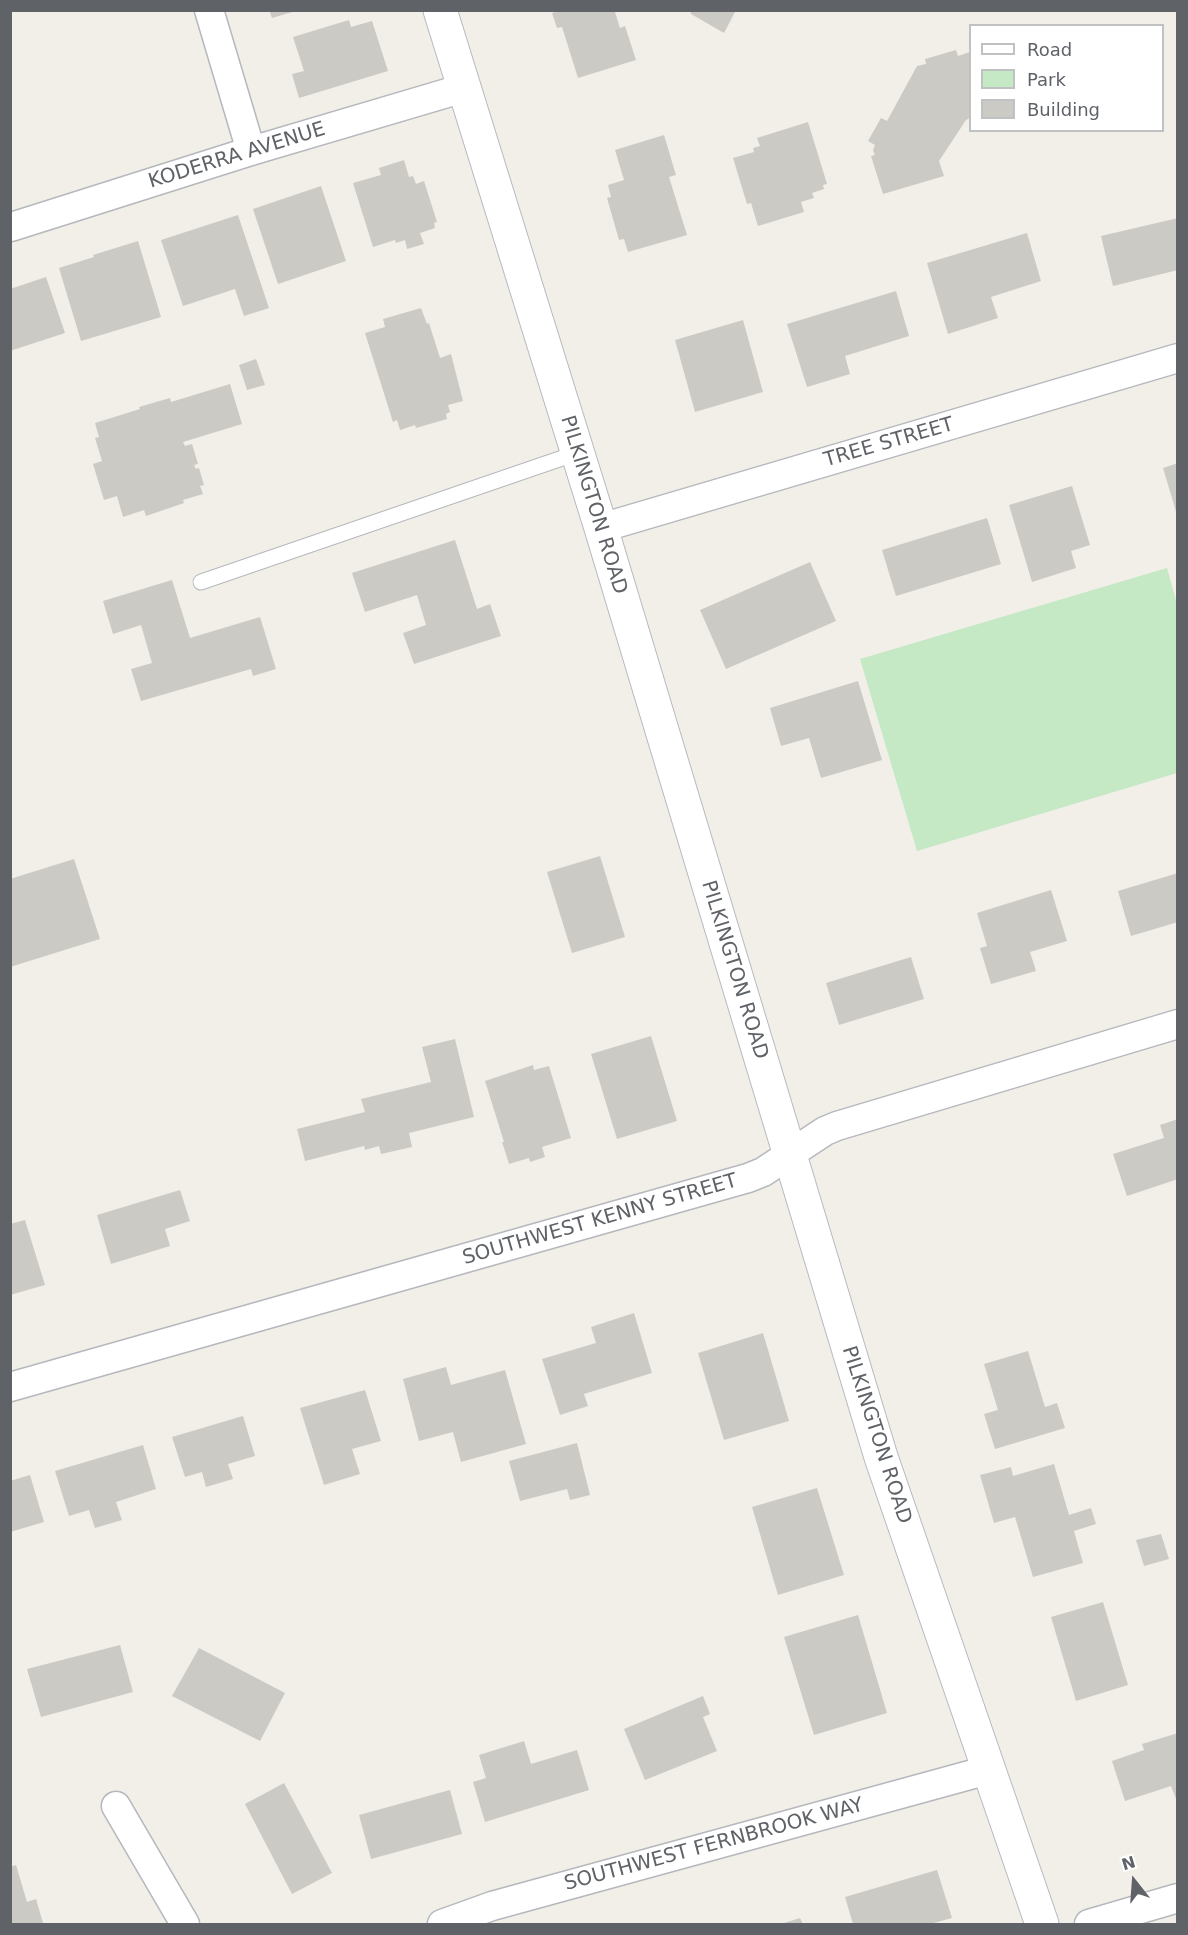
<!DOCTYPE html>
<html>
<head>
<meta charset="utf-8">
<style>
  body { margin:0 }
  #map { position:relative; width:1188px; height:1935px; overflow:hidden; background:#f1efe8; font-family:"DejaVu Sans",sans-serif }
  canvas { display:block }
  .frame { position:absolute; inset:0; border:12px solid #5f6368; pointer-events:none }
  .legend { position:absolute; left:969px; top:24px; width:195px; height:108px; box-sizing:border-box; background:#fff; border:2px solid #bfc1c3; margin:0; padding:8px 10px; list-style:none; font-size:18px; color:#5f6368 }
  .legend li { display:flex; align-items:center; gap:12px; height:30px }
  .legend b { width:30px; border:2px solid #bfc1c3 }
  .north { position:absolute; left:1104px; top:1851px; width:60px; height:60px; -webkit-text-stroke:4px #fff; paint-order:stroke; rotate:343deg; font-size:16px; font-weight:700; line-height:24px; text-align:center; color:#5f6368 }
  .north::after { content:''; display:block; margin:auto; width:21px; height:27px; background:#5f6368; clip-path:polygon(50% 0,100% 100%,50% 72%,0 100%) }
</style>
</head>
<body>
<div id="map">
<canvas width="1188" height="1935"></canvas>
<div class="frame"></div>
<ul class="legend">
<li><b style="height:8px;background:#fff"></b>Road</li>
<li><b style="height:16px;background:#c5e8c5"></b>Park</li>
<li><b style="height:16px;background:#cccac5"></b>Building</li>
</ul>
<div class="north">N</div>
</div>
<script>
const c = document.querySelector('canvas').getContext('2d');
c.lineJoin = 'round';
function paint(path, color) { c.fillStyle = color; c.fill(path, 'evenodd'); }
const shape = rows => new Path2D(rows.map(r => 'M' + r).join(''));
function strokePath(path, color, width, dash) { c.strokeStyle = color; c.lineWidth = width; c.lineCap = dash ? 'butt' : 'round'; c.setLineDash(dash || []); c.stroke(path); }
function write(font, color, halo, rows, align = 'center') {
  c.font = font + ' "DejaVu Sans",sans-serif'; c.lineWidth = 5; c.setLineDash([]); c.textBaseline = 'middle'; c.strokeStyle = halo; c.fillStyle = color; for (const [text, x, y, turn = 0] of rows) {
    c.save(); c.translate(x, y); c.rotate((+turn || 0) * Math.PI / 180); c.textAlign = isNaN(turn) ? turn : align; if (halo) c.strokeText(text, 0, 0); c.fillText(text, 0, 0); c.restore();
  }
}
paint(shape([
  [1167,568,1177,604,1177,773,917,851,860,659]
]), '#c5e8c5');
paint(shape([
  [269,10,296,10,296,11,272,18],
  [561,10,620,10,615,12,620,28,625,26,636,60,578,78,562,27,557,28,552,13],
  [690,10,736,10,724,33,691,14],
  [349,20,351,27,372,21,388,71,299,98,292,74,304,71,293,37],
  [956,50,958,56,970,52,970,118,966,120,939,161,944,176,883,194,871,156,875,155,873,150,875,145,868,141,881,118,887,121,917,66,926,64,925,59],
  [808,122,827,184,823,185,824,189,812,193,814,198,801,202,804,212,758,226,751,203,747,204,733,158,754,152,753,148,760,146,757,138],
  [664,135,676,175,669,177,687,235,628,252,624,239,619,240,607,198,611,197,608,185,624,180,615,150],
  [404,160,409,177,413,176,416,184,424,181,437,222,434,223,435,228,420,233,424,244,407,249,405,240,396,243,395,240,373,247,353,183,381,175,379,168],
  [321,186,346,261,278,284,253,209],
  [238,215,269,308,244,316,235,289,183,306,161,240],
  [1178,218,1178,270,1113,286,1101,236],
  [1027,233,1041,281,991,297,998,318,948,334,927,263],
  [138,241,161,317,81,341,59,268,94,257,93,255],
  [46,277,65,333,10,351,10,289],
  [896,291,909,336,845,356,850,374,807,387,787,324],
  [421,308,427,324,429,323,440,358,451,354,463,401,448,405,450,412,446,414,447,419,416,428,415,425,400,430,397,420,393,422,365,333,385,327,383,319],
  [743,320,763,392,695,412,675,340],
  [256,359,265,385,247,390,239,365],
  [230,384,242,424,183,442,185,446,192,444,198,464,194,465,196,469,199,468,204,485,200,486,203,494,183,500,184,503,146,516,144,510,123,517,117,496,104,500,93,464,102,461,95,438,99,437,95,423,140,409,139,407,170,398,171,402],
  [1178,463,1178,515,1177,515,1163,468],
  [1072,486,1090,545,1071,551,1076,568,1032,582,1009,505],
  [987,518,1001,564,896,596,882,550],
  [455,540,477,609,490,604,501,636,414,664,403,633,426,625,417,595,365,612,352,573],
  [810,562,836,621,726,669,700,610],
  [172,580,190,638,260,617,276,669,253,676,251,669,141,701,131,669,152,663,141,625,113,634,103,601],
  [858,681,882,760,821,778,809,738,781,746,770,708],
  [600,856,625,937,572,953,547,872],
  [74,859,100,939,10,967,10,879],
  [1178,873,1178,922,1131,936,1118,891],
  [1051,890,1067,941,1030,952,1036,971,991,984,980,948,987,946,977,913],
  [911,957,924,999,839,1025,826,983],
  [651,1036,677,1121,617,1139,591,1054],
  [455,1039,474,1117,409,1133,412,1147,381,1154,379,1146,365,1150,364,1146,305,1161,297,1129,365,1112,361,1099,431,1082,422,1047],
  [533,1065,534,1070,549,1066,571,1138,542,1147,545,1157,530,1162,529,1158,509,1164,502,1142,504,1142,485,1081],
  [1178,1119,1178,1179,1127,1196,1113,1154,1164,1138,1160,1125],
  [180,1190,190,1221,165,1229,170,1246,111,1264,97,1215],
  [25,1220,45,1285,10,1295,10,1224],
  [634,1313,652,1373,584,1394,588,1406,560,1415,542,1359,596,1343,591,1327],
  [763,1333,789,1421,724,1440,698,1353],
  [1028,1351,1045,1407,1057,1403,1065,1428,995,1449,984,1414,998,1410,984,1364],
  [446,1367,451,1385,505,1370,526,1444,461,1462,453,1432,419,1441,403,1379],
  [365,1390,381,1441,352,1449,360,1474,324,1485,300,1408],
  [243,1416,255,1456,228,1464,233,1479,206,1487,202,1472,185,1477,172,1437],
  [577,1443,590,1495,570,1500,567,1489,520,1501,509,1461],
  [143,1445,156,1489,116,1502,122,1520,95,1528,89,1510,69,1516,55,1471],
  [1054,1464,1069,1515,1091,1508,1096,1524,1074,1531,1083,1563,1033,1577,1015,1517,994,1523,980,1475,1011,1467,1013,1476],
  [30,1475,44,1522,10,1532,10,1481],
  [817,1488,844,1575,778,1595,752,1507],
  [1161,1534,1169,1559,1144,1566,1136,1540],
  [1103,1602,1128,1685,1076,1701,1051,1617],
  [858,1615,887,1713,814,1735,784,1637],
  [120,1645,133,1692,41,1717,27,1669],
  [199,1648,285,1693,260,1741,172,1696],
  [703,1696,710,1714,703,1717,717,1751,645,1780,624,1729],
  [1178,1733,1178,1804,1171,1786,1125,1801,1112,1761,1144,1750,1142,1744],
  [524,1741,531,1764,577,1750,589,1790,485,1822,473,1782,486,1778,479,1755],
  [284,1783,332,1873,292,1894,245,1804],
  [450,1790,462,1834,371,1859,359,1815],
  [16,1865,27,1902,36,1899,43,1923,10,1924,10,1867],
  [937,1870,952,1918,930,1924,853,1924,845,1897],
  [800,1918,803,1924,781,1924]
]), '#cccac5');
const lane = shape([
  [201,582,577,453]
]);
const street = shape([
  [209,10,251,151],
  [11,227,251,151,464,88],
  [601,528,1178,358],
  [10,1387,748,1178,763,1172,825,1131,837,1126,1178,1024],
  [116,1806,185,1924],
  [442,1924,492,1906,988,1770],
  [1089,1924,1178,1898]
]);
const secondary = shape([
  [440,10,601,528,881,1457,1042,1924]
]);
strokePath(lane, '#b5b8bc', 17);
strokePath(street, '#b5b8bc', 31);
strokePath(secondary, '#b6babf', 35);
strokePath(lane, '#fff', 15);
strokePath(street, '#fff', 28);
strokePath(secondary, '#fff', 33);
write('20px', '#5f6368', '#fff', [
  ["KODERRA AVENUE",237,156,-17],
  ["TREE STREET",889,443,-16],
  ["PILKINGTON ROAD",593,505,73],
  ["PILKINGTON ROAD",734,970,73],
  ["SOUTHWEST KENNY STREET",600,1220,-16],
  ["PILKINGTON ROAD",876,1435,72],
  ["SOUTHWEST FERNBROOK WAY",714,1845,-15]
]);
</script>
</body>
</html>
